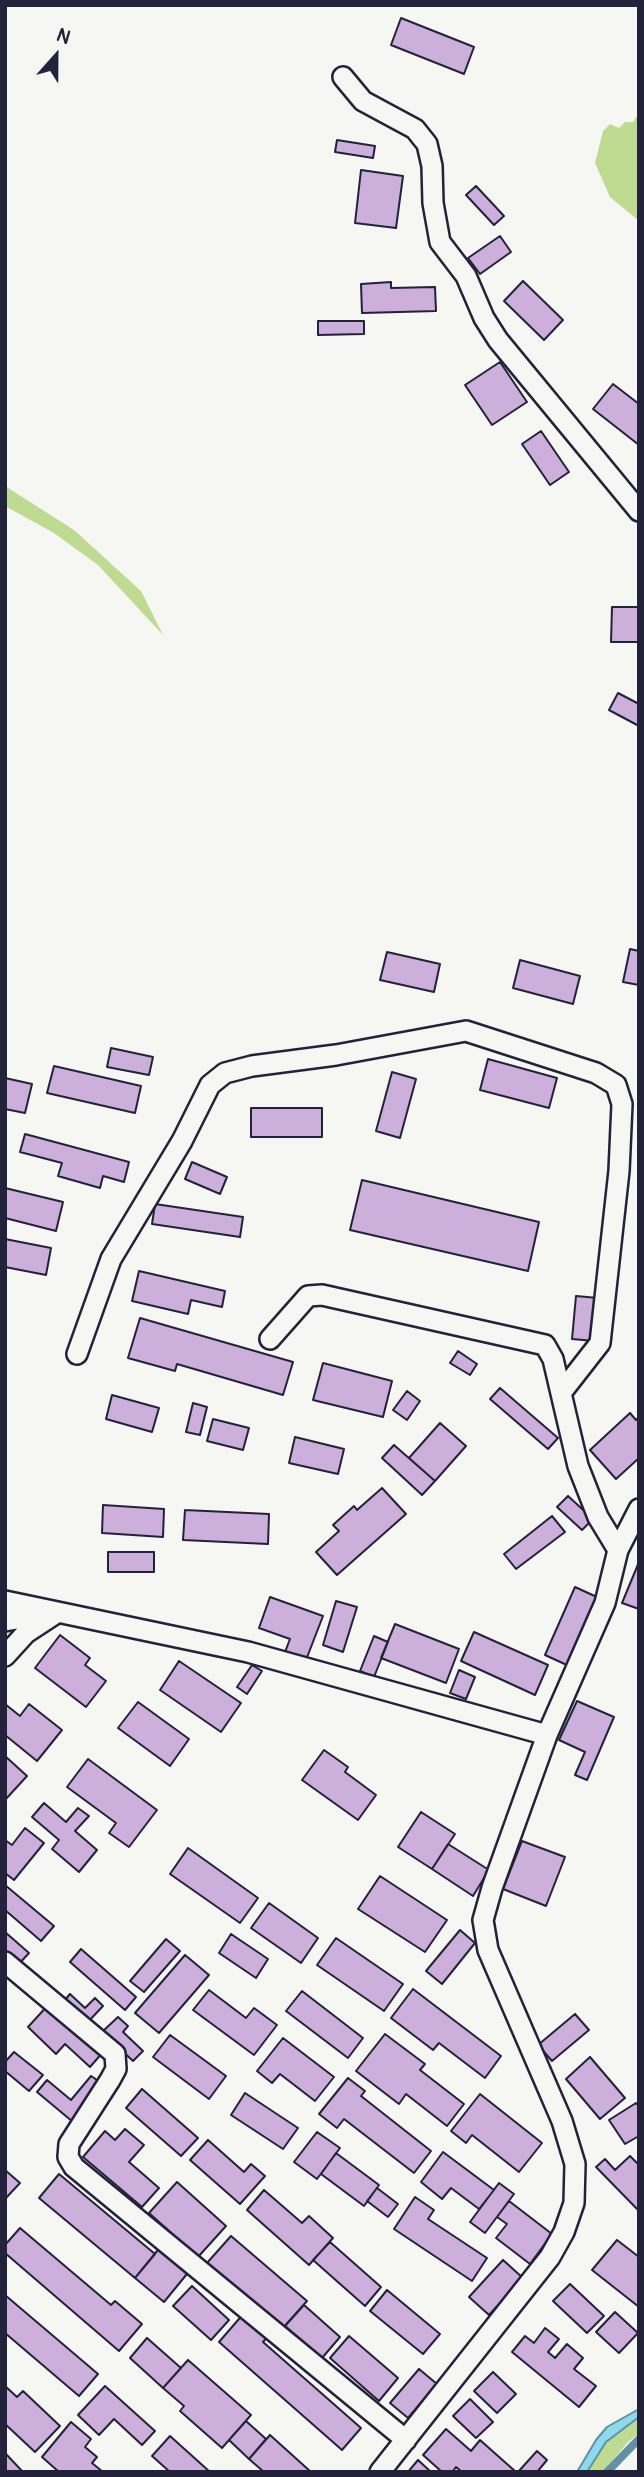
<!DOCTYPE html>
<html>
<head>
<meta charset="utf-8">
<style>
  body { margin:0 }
  #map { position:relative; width:644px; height:2477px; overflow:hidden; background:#f6f6f2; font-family:Pangolin,sans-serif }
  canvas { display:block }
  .frame { position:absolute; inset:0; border:7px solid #22223b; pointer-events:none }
  .north { position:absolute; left:21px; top:21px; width:70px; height:70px; -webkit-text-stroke:5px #f6f6f2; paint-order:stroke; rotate:21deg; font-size:19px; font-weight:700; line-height:28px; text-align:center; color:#22223b }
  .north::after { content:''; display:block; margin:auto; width:24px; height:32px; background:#22223b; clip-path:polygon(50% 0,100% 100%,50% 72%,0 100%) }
</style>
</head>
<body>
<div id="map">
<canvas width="644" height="2477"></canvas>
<div class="frame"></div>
<div class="north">N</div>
</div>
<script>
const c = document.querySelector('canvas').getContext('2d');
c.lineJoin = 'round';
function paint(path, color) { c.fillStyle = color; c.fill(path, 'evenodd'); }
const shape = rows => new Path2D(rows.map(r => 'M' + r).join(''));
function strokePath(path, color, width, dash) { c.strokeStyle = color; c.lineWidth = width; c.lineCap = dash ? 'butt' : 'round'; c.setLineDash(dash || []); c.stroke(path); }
paint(shape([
  [639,113,639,221,610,197,595,163,603,131,610,124,619,128,625,122,633,122],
  [5,486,74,530,141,591,163,635,98,565,54,533,5,506],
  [639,2417,639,2433,628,2442,603,2472,587,2472,606,2442]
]), '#bfdb92');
const water = shape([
  [639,2409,639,2417,606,2442,587,2472,577,2472,596,2440,607,2427,639,2409]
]);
paint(water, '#8cdaec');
strokePath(water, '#6290a5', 2);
strokePath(shape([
  [607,2472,639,2439]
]), '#6290a5', 8);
const building = shape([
  [401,18,474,47,464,74,391,45,401,18],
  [337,140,375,146,373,158,335,152,337,140],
  [361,170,403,176,396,228,355,223,361,170],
  [476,186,504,216,494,225,466,195,476,186],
  [500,236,511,252,480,274,468,258,500,236],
  [523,281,563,320,544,340,504,301,523,281],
  [391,282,391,288,435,287,436,311,362,313,361,284,391,282],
  [318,321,364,321,364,334,318,335,318,321],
  [500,362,527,402,492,425,465,385,500,362],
  [613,384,639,404,639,445,593,409,613,384],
  [541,431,569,472,550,485,522,444,541,431],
  [612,607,639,607,639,642,611,642,612,607],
  [618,693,639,704,639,726,609,710,618,693],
  [630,949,639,951,639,985,623,982,630,949],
  [387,952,440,964,434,992,380,980,387,952],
  [520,960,580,976,573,1004,513,988,520,960],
  [111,1048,153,1057,149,1075,107,1067,111,1048],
  [488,1059,557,1078,549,1108,480,1090,488,1059],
  [54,1066,141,1086,135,1113,47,1093,54,1066],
  [392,1072,416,1079,400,1138,376,1131,392,1072],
  [5,1078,32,1084,25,1113,5,1109,5,1078],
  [251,1108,322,1108,322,1137,251,1137,251,1108],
  [25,1134,129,1162,124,1182,103,1176,100,1188,58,1176,62,1163,20,1152,25,1134],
  [192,1162,227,1177,220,1194,185,1179,192,1162],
  [362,1180,539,1222,528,1271,350,1230,362,1180],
  [5,1188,63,1202,56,1231,5,1218,5,1188],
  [155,1204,243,1217,240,1237,152,1224,155,1204],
  [5,1239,51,1248,46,1275,5,1267,5,1239],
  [139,1271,225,1291,222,1307,191,1300,188,1314,132,1301,139,1271],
  [576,1296,598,1298,594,1341,572,1339,576,1296],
  [140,1318,293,1362,283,1395,177,1364,175,1371,128,1358,140,1318],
  [458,1351,477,1364,470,1375,450,1363,458,1351],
  [323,1363,392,1381,383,1417,313,1400,323,1363],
  [500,1388,558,1438,548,1449,490,1399,500,1388],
  [407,1391,420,1401,407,1420,393,1410,407,1391],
  [112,1395,159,1408,152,1432,106,1419,112,1395],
  [193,1403,207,1407,200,1435,186,1432,193,1403],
  [630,1413,636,1420,639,1417,639,1458,616,1479,590,1450,630,1413],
  [213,1419,249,1428,243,1450,207,1441,213,1419],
  [440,1423,466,1446,435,1481,409,1458,440,1423],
  [295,1437,344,1449,338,1474,289,1463,295,1437],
  [394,1445,435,1481,422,1495,382,1458,394,1445],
  [382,1488,406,1514,337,1575,316,1552,339,1531,333,1525,354,1506,357,1510,382,1488],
  [568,1496,593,1519,582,1530,557,1507,568,1496],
  [103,1505,164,1509,163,1537,102,1533,103,1505],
  [185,1510,269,1514,268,1544,183,1540,185,1510],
  [552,1516,565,1532,516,1569,504,1554,552,1516],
  [108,1552,154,1552,154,1572,108,1572,108,1552],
  [639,1562,639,1609,622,1603,639,1562],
  [575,1587,599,1598,569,1666,545,1655,575,1587],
  [270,1597,323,1616,306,1660,285,1652,290,1639,259,1628,270,1597],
  [336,1601,357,1607,343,1652,323,1645,336,1601],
  [395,1624,459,1649,446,1683,381,1658,395,1624],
  [474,1632,548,1665,535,1695,461,1661,474,1632],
  [60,1635,90,1658,85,1665,106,1681,86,1707,35,1668,60,1635],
  [374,1636,388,1642,374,1677,360,1671,374,1636],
  [179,1661,241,1703,221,1732,160,1690,179,1661],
  [252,1665,262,1671,247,1694,237,1687,252,1665],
  [459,1670,475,1677,466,1699,450,1693,459,1670],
  [577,1701,614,1717,587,1780,575,1775,585,1752,559,1740,577,1701],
  [138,1702,189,1739,170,1766,118,1728,138,1702],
  [5,1704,20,1716,29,1704,62,1730,37,1761,5,1735,5,1704],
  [324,1750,348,1767,345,1772,376,1795,358,1820,302,1780,324,1750],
  [5,1756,27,1776,5,1800,5,1756],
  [88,1759,157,1810,129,1847,109,1833,116,1823,67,1787,88,1759],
  [44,1803,66,1822,78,1808,89,1816,75,1831,97,1850,79,1872,52,1849,59,1840,32,1817,44,1803],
  [421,1812,455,1834,432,1869,398,1847,421,1812],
  [25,1828,44,1843,14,1880,5,1873,5,1840,12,1845,25,1828],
  [522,1841,565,1857,546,1906,503,1889,522,1841],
  [448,1844,489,1870,473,1896,432,1869,448,1844],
  [188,1848,258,1898,240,1923,170,1874,188,1848],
  [380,1876,447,1920,425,1952,358,1909,380,1876],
  [5,1885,54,1926,41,1941,5,1910,5,1885],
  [269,1903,318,1938,301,1963,251,1928,269,1903],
  [460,1930,475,1943,442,1984,426,1971,460,1930],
  [5,1932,29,1953,17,1966,5,1955,5,1932],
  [231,1934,268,1959,256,1978,219,1953,231,1934],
  [336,1938,403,1984,384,2011,317,1965,336,1938],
  [166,1939,180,1951,144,1992,130,1981,166,1939],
  [81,1949,136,1997,125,2010,70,1962,81,1949],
  [185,1955,209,1975,159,2033,135,2013,185,1955],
  [413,1989,501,2056,485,2078,439,2043,433,2050,391,2018,413,1989],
  [209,1990,246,2018,254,2008,277,2025,254,2055,193,2010,209,1990],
  [302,1991,363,2038,348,2058,286,2011,302,1991],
  [70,1994,85,2008,95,1998,103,2006,87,2023,64,2001,70,1994],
  [50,2003,103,2052,90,2067,65,2044,56,2054,28,2027,50,2003],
  [575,2014,589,2030,552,2061,538,2045,575,2014],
  [118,2017,128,2026,123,2032,143,2051,133,2061,102,2032,118,2017],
  [385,2034,425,2064,420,2070,464,2104,447,2126,406,2094,399,2104,356,2071,385,2034],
  [170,2035,226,2076,209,2099,153,2057,170,2035],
  [283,2038,334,2077,315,2101,280,2074,272,2083,257,2071,283,2038],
  [14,2052,43,2075,29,2091,5,2071,5,2062,14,2052],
  [590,2057,625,2098,600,2119,566,2079,590,2057],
  [91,2076,103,2084,73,2122,37,2092,47,2080,71,2100,91,2076],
  [348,2078,365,2091,361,2096,431,2151,414,2173,344,2119,337,2128,319,2114,348,2078],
  [142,2089,198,2138,181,2156,126,2108,142,2089],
  [245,2093,298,2128,283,2149,231,2115,245,2093],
  [480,2094,542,2143,519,2172,472,2135,466,2143,451,2131,480,2094],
  [636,2103,639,2107,639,2136,625,2144,609,2120,636,2103],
  [125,2129,144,2145,129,2162,159,2188,142,2207,83,2157,105,2131,115,2140,125,2129],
  [317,2132,340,2148,317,2179,294,2162,317,2132],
  [208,2140,244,2172,251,2164,265,2176,240,2204,190,2160,208,2140],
  [443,2152,494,2190,479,2209,451,2188,442,2199,421,2182,443,2152],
  [336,2153,379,2185,364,2206,321,2174,336,2153],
  [630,2156,639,2165,639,2211,596,2167,605,2159,615,2170,630,2156],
  [5,2170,20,2183,5,2199,5,2170],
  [59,2174,155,2254,135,2278,39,2198,59,2174],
  [177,2182,226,2226,198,2257,149,2213,177,2182],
  [499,2183,514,2194,485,2233,470,2222,499,2183],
  [377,2188,398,2204,388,2217,367,2201,377,2188],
  [264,2190,302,2223,309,2216,333,2238,309,2265,247,2210,264,2190],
  [415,2197,434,2210,428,2219,487,2258,472,2281,394,2229,415,2197],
  [509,2201,552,2234,530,2264,496,2238,507,2224,497,2217,509,2201],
  [20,2228,111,2305,115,2301,142,2324,119,2351,5,2253,5,2245,20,2228],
  [231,2236,307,2301,282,2329,207,2263,231,2236],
  [617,2240,639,2257,639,2307,592,2270,617,2240],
  [330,2242,381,2287,365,2306,313,2260,330,2242],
  [162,2245,191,2269,164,2302,135,2278,162,2245],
  [503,2260,523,2278,489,2315,469,2297,503,2260],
  [570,2284,604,2316,587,2333,553,2301,570,2284],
  [192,2286,229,2320,211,2340,173,2306,192,2286],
  [387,2290,440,2334,423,2354,370,2311,387,2290],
  [5,2295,98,2374,79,2396,5,2333,5,2295],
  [304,2305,340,2337,322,2358,285,2326,304,2305],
  [245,2312,270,2334,263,2342,361,2428,342,2450,219,2342,245,2312],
  [615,2312,638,2333,619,2353,596,2332,615,2312],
  [545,2328,559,2339,548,2352,555,2358,567,2344,583,2358,574,2369,596,2386,579,2407,512,2352,525,2336,534,2343,545,2328],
  [349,2336,398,2378,379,2401,330,2358,349,2336],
  [147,2338,181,2368,163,2388,130,2358,147,2338],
  [188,2360,251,2415,222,2448,180,2411,184,2406,163,2388,188,2360],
  [419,2369,437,2384,408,2418,390,2403,419,2369],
  [493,2372,516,2394,497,2413,474,2391,493,2372],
  [5,2386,17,2397,23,2391,60,2426,35,2452,5,2424,5,2386],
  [105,2386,155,2431,142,2445,114,2419,99,2435,78,2415,105,2386],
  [470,2399,493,2422,476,2438,453,2416,470,2399],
  [246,2421,266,2439,249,2459,229,2440,246,2421],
  [71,2422,91,2439,85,2447,97,2457,92,2463,103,2472,59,2472,42,2457,71,2422],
  [446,2429,471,2451,480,2440,516,2472,462,2472,456,2467,452,2472,442,2472,423,2455,446,2429],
  [270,2435,311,2472,264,2472,249,2459,270,2435],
  [170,2436,210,2472,170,2472,152,2456,170,2436],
  [537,2451,547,2460,537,2472,518,2472,537,2451],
  [5,2453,23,2472,5,2472,5,2453],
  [418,2460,431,2472,408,2472,418,2460]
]);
paint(building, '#cdafdb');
strokePath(building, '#22223b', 2);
const minor = shape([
  [343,77,363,101,415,129,427,144,432,166,433,203,440,242,466,276,484,318,498,340,639,511],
  [270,1339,308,1296,322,1295,545,1345,553,1359,578,1466,598,1517,618,1550],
  [77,1354,111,1259,182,1141,210,1085,225,1073,252,1066,336,1055,466,1031,596,1073,616,1085,622,1104,619,1171,600,1343,561,1393],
  [5,1601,248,1652,547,1735],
  [5,1621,47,1614],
  [5,1656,26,1633,58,1612],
  [5,1962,115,2054,116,2069,110,2080,69,2144,68,2157,74,2167,406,2440],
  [380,2472,550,2257,564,2232,574,2203,575,2164,562,2121,488,1950,483,1920,492,1888,547,1735,605,1603,618,1550,639,1509]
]);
strokePath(minor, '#22223b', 24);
strokePath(minor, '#f6f6f2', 19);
</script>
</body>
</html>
